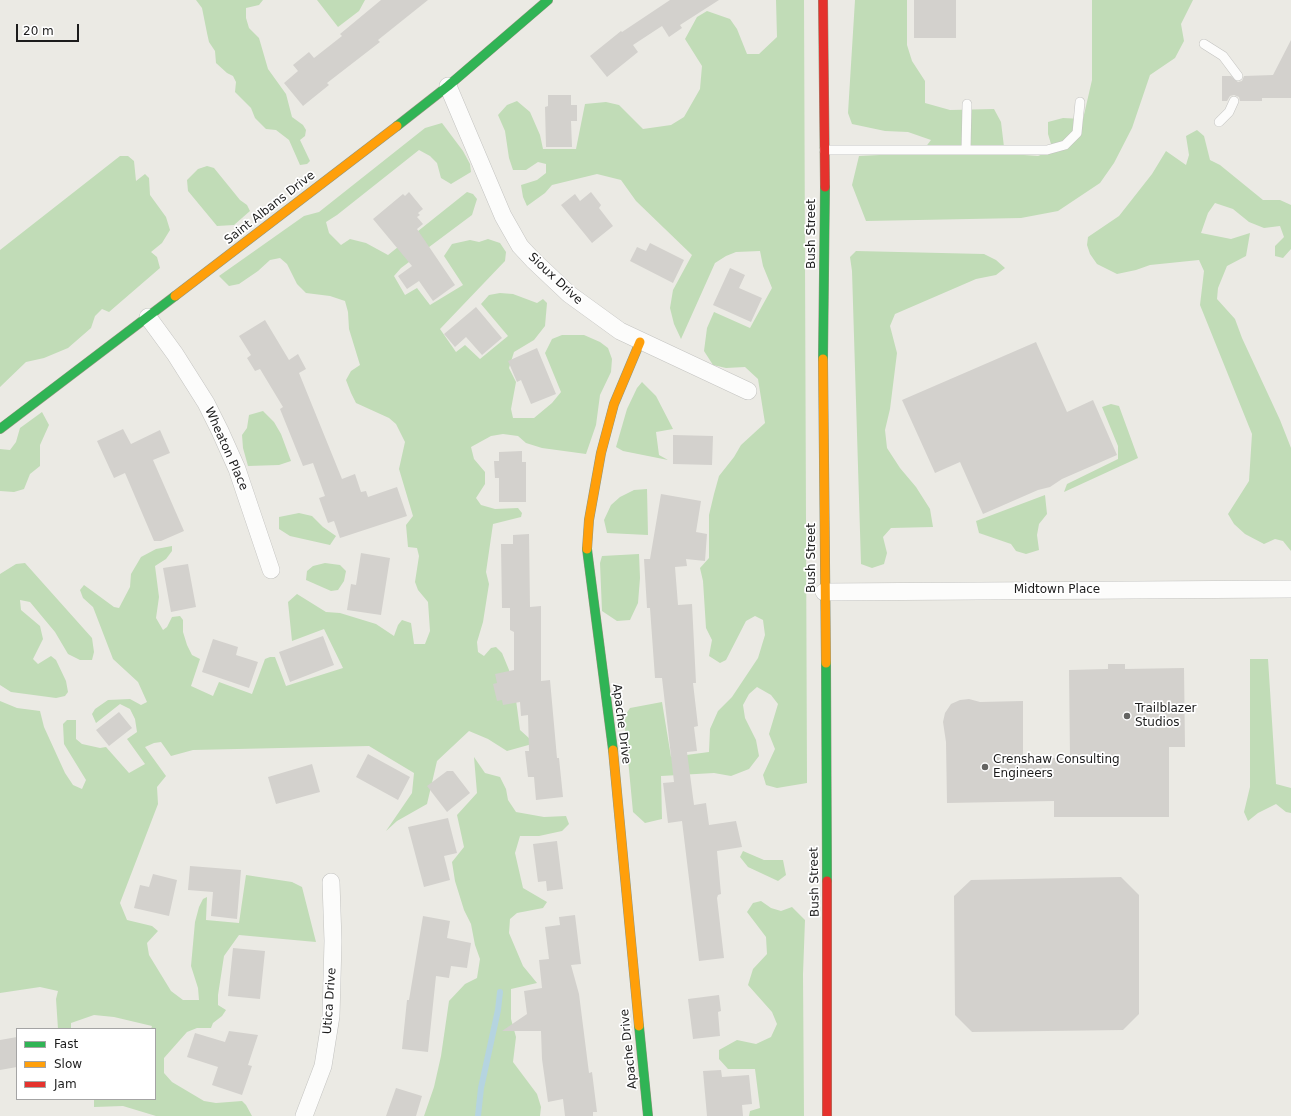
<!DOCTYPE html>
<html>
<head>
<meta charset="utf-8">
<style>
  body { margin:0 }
  #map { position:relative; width:1291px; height:1116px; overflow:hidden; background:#ebeae4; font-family:"DejaVu Sans",sans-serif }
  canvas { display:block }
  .legend { position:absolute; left:16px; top:1028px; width:140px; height:72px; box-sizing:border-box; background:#fff; border:1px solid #a4a4a4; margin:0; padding:5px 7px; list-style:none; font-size:12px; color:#1c1c1c }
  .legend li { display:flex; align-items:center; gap:8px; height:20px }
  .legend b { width:20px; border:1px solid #a4a4a4 }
  .scale { position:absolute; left:16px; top:24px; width:63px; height:18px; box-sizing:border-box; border:2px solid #1c1c1c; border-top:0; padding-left:5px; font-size:12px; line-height:14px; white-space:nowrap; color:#1c1c1c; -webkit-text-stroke:3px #fff; paint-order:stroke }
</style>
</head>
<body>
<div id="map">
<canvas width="1291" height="1116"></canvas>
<ul class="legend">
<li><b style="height:5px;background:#30b455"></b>Fast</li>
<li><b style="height:5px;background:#ff9f0a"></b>Slow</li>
<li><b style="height:5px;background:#e5322d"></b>Jam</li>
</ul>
<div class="scale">20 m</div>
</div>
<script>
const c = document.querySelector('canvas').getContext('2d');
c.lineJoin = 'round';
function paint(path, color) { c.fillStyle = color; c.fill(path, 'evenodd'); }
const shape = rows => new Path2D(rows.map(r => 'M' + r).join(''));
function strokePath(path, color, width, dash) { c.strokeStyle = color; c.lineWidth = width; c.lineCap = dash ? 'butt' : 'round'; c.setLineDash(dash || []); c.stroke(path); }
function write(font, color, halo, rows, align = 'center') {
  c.font = font + ' "DejaVu Sans",sans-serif'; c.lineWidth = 3.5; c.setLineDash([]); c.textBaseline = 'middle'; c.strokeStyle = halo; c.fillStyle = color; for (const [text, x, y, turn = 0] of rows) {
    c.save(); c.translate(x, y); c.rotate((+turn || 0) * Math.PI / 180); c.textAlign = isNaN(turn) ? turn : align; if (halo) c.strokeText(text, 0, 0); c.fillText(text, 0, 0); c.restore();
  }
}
paint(shape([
  [196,0,263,0,259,5,246,8,246,18,249,28,259,38,268,69,286,94,292,117,303,125,306,130,305,136,300,140,310,161,307,164,300,165,289,140,276,130,266,129,255,118,251,108,235,92,236,82,233,76,227,73,216,63,215,51,209,42,207,33,202,8],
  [317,0,365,0,359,11,338,27],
  [776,0,804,0,807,783,777,788,766,785,763,775,775,749,769,734,778,704,771,695,757,687,749,694,743,705,745,718,756,740,759,756,749,769,731,776,714,773,661,776,662,819,645,823,633,812,624,717,630,708,662,702,671,757,709,752,710,729,718,711,732,697,758,658,765,635,763,620,755,616,746,621,726,660,720,663,709,656,712,640,706,628,703,581,700,568,709,558,709,515,714,494,719,476,734,457,741,445,765,423,758,379,745,367,726,368,713,365,704,351,707,328,714,312,750,328,772,288,763,266,760,251,736,252,726,256,715,263,681,339,674,324,670,308,673,290,692,255,636,201,621,180,597,174,552,185,545,193,527,206,523,197,521,185,537,180,546,173,546,164,538,162,526,170,513,170,509,158,505,131,498,115,507,105,517,101,530,112,540,135,543,149,576,149,585,104,606,102,619,105,643,129,671,125,684,117,700,89,702,66,685,39,697,17,707,11,730,19,737,29,747,54,759,54,777,37],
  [855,0,907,0,907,45,912,61,925,81,925,103,950,110,994,109,1001,122,1004,147,1010,154,1038,156,1048,152,1051,144,1048,134,1048,122,1063,118,1083,119,1092,80,1092,0,1193,0,1181,24,1184,41,1175,58,1150,75,1132,128,1114,163,1100,183,1058,211,1021,218,866,221,852,185,859,156,921,153,931,140,908,132,885,131,852,124,848,113],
  [442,123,463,151,470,164,471,172,451,184,441,178,437,163,430,156,419,150,337,215,326,222,329,233,341,245,350,239,366,243,388,255,467,192,473,194,477,199,472,215,401,268,394,276,405,295,417,288,430,305,463,285,444,256,452,244,470,240,479,242,488,239,500,243,506,252,505,261,440,329,456,352,465,345,480,359,508,336,481,304,489,295,500,293,513,294,537,303,543,299,547,303,545,326,534,340,514,352,509,368,516,382,511,409,513,418,534,418,552,403,561,392,545,353,552,339,562,335,584,335,600,342,608,348,612,359,611,372,600,395,596,425,586,454,542,448,526,443,518,436,503,434,491,436,471,447,474,459,485,472,485,484,476,498,481,505,495,509,518,508,522,513,521,517,493,524,486,572,489,584,483,622,477,642,478,652,484,656,491,648,496,647,502,653,509,670,516,700,520,730,530,739,532,744,507,751,488,739,469,731,437,761,427,804,397,821,386,831,412,793,414,773,369,746,193,750,171,756,161,742,154,743,145,747,166,776,157,787,158,804,120,903,127,920,152,926,158,931,147,943,149,955,171,991,183,1000,199,1000,198,988,191,966,195,922,199,907,203,899,207,897,206,920,239,923,246,875,292,882,302,887,316,942,239,935,224,956,218,995,218,1005,226,1010,222,1016,213,1023,211,1028,197,1028,187,1032,164,1058,164,1073,172,1082,204,1101,216,1103,242,1101,246,1105,252,1116,156,1116,123,1106,94,1107,94,1099,155,1099,155,1029,151,1029,152,1026,114,1017,94,1015,71,1023,71,1029,58,1029,56,999,58,991,40,987,0,993,0,701,17,708,40,711,44,727,65,773,73,785,82,789,86,780,64,744,63,724,67,720,76,720,76,739,82,744,100,748,106,747,129,773,145,764,127,739,137,732,135,719,130,709,120,704,96,723,92,714,95,709,108,700,130,699,141,705,147,702,138,682,113,659,93,607,83,598,80,590,84,585,114,607,119,608,130,587,131,574,141,557,156,549,172,546,172,551,166,559,155,566,159,597,156,618,163,630,167,627,172,617,180,616,183,620,183,632,187,645,192,655,200,659,191,686,213,696,219,682,252,694,265,659,270,657,275,657,286,686,343,668,324,629,292,641,288,602,297,594,326,612,340,613,376,624,394,636,398,625,402,620,411,623,414,644,425,644,430,631,428,602,418,590,415,582,419,556,417,548,408,547,406,525,413,516,399,469,405,442,396,424,389,418,356,403,351,393,346,380,351,371,360,365,349,329,348,312,345,301,330,296,306,293,297,284,287,264,280,258,270,260,258,271,239,284,229,286,219,276,304,216,319,212,425,128],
  [1197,130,1204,136,1210,160,1220,165,1263,200,1280,200,1291,205,1291,249,1283,258,1275,256,1275,246,1284,237,1280,226,1264,228,1249,222,1233,209,1215,203,1208,213,1201,233,1231,239,1250,233,1246,256,1227,266,1218,288,1217,299,1235,319,1242,338,1280,420,1291,448,1291,551,1283,541,1275,539,1264,544,1245,534,1234,524,1228,514,1249,481,1252,434,1200,305,1204,271,1199,260,1150,265,1136,270,1117,274,1097,264,1090,254,1087,245,1088,237,1119,216,1152,174,1166,151,1186,165,1189,155,1186,136],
  [120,156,128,156,134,161,136,181,145,174,149,178,150,195,166,217,170,230,162,243,151,252,157,257,160,268,109,312,102,309,95,316,91,328,68,348,44,358,26,362,0,387,0,250],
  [207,166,214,168,240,200,247,205,250,211,234,225,217,226,188,191,187,180,198,169],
  [856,251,984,254,996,260,1005,268,996,275,976,279,895,314,890,326,897,353,890,409,885,430,887,448,900,468,916,487,930,509,933,527,891,528,883,537,887,553,884,564,872,568,861,564,852,271,850,257],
  [642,382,656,396,673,429,656,432,659,455,668,460,623,451,616,447,627,409,637,388],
  [1111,404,1119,406,1138,458,1064,492,1067,484,1118,459,1118,446,1102,407],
  [263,411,274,422,281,434,291,461,279,465,248,466,243,448,242,435,247,428,249,415],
  [42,412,49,425,40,445,40,466,30,474,24,489,14,492,0,491,0,449,10,450,16,442,20,428],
  [647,489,648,535,607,533,604,520,611,505,620,497,634,490],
  [1045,495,1047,514,1039,524,1037,535,1039,550,1026,554,1016,551,1011,544,979,533,976,521],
  [299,513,312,516,323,527,336,536,330,545,290,536,279,529,279,517],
  [639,554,640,578,638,603,630,620,617,621,602,611,600,563,602,556],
  [25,563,92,638,94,652,92,660,80,660,68,654,55,632,30,602,20,600,21,610,40,626,43,639,33,659,38,664,51,656,56,660,66,681,68,692,65,696,56,698,11,692,0,685,0,574,16,564],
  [325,563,340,565,346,571,344,581,338,590,331,591,306,580,307,571,313,566],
  [1250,659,1268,659,1276,784,1291,788,1291,813,1286,812,1276,804,1258,813,1248,821,1244,812,1250,787],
  [474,757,485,773,500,777,506,789,508,800,516,812,544,817,566,816,569,824,562,831,539,836,520,836,515,853,523,888,547,902,543,908,517,913,510,919,509,933,523,966,537,983,511,989,511,1019,516,1037,513,1062,537,1094,541,1107,540,1116,424,1116,434,1087,441,1056,449,1001,465,984,477,978,480,959,475,945,471,924,464,910,455,881,452,862,464,847,457,815,477,793],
  [743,851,764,860,783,860,786,875,778,881,748,867,740,857],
  [761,901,771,908,781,911,792,907,805,920,803,974,804,1116,749,1116,750,1111,760,1108,755,1069,728,1069,719,1059,719,1050,737,1040,756,1044,771,1037,777,1024,772,1012,748,985,753,969,767,954,766,937,747,912,753,903]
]), '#c1dcb7');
strokePath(shape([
  [478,1116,481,1088,498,1010,500,992]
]), '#b5d4e0', 6);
paint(shape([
  [381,0,428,0,378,40,380,42,327,83,329,85,303,106,284,83,298,71,293,65,309,52,314,58,342,36,340,34],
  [670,0,719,0,680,25,682,28,669,37,662,26,633,45,638,52,607,77,590,56,621,31,622,32],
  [914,0,956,0,956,38,914,38],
  [1291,40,1291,98,1262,98,1262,101,1240,101,1239,97,1234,95,1230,96,1227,101,1222,101,1222,76,1231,76,1238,82,1242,81,1244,76,1273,75],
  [548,95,571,95,571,105,577,105,577,121,571,121,572,147,546,147,545,107,548,106],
  [409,192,423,209,418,213,420,215,417,217,423,224,417,229,455,285,433,301,419,281,407,289,398,276,412,266,373,219,403,194,405,196],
  [591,192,601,205,599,208,613,226,592,243,561,205,575,194,580,201],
  [650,243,684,260,673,283,630,261,637,247,646,251],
  [730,268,745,275,739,288,762,298,751,322,713,305],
  [476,307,502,338,482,355,466,337,455,347,444,334],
  [265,320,289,360,298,354,306,369,299,373,342,479,355,474,361,492,366,491,368,497,397,487,407,516,340,538,334,521,328,523,319,498,325,496,313,463,303,466,280,409,283,407,260,369,255,371,247,358,251,355,239,336],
  [1036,342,1067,412,1093,400,1117,455,1062,479,1050,487,1038,490,983,514,960,462,935,473,902,400],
  [537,348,556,394,531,404,521,380,517,382,508,361],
  [123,429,131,444,160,430,170,453,153,460,184,531,161,541,154,541,125,473,114,478,97,441],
  [673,435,713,436,712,465,673,464],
  [522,451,522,462,526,462,526,502,499,502,499,478,495,478,494,461,499,461,499,452],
  [661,494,701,501,696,532,707,534,705,561,686,559,687,566,675,567,678,605,692,604,696,683,693,683,698,726,694,727,697,751,687,752,694,805,706,803,709,825,736,821,742,847,717,851,721,894,718,895,717,898,724,958,699,961,682,821,668,823,663,783,674,782,662,678,655,678,650,608,647,608,644,559,650,559],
  [529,534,530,607,541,606,541,681,550,680,557,758,559,758,560,768,563,797,536,800,534,777,528,777,525,751,529,751,528,715,521,716,520,702,503,705,502,700,497,701,493,684,497,683,495,674,514,670,514,632,510,630,510,608,502,608,501,544,513,544,513,535],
  [361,553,390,558,381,615,347,610,351,584,356,585],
  [188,564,196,607,171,612,163,568],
  [323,636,334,665,290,682,279,652],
  [213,639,238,647,236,655,258,662,249,688,202,672],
  [1108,664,1125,664,1125,669,1184,668,1185,747,1169,747,1169,817,1054,817,1054,801,947,803,946,742,943,722,945,713,951,704,960,700,969,699,980,702,1023,701,1023,758,1070,758,1069,670,1108,669],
  [119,712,132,728,109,746,96,730],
  [368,754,410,777,398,800,356,777],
  [312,764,320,792,276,804,268,777],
  [447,771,453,771,470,793,447,812,427,786],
  [448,818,457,853,444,856,450,880,424,887,408,827],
  [557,841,563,889,547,891,546,881,538,882,533,844],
  [190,866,241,870,237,919,211,916,213,892,188,890],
  [153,874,177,880,169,916,134,908,140,885,149,887],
  [1121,877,1139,895,1139,1014,1123,1030,972,1032,955,1015,954,896,971,880],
  [575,915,581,964,571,965,579,994,589,1073,592,1072,597,1112,593,1112,593,1116,565,1116,563,1099,548,1102,542,1059,541,1031,502,1031,527,1014,524,991,542,988,539,960,549,959,545,927,560,925,559,917],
  [423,916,450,921,447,938,471,943,467,968,451,966,449,978,436,976,428,1052,402,1049,407,1000,409,1000],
  [233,948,265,951,260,999,228,996],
  [719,995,721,1011,718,1012,720,1036,693,1039,688,999],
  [229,1031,258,1035,248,1065,252,1066,242,1095,212,1085,218,1067,187,1057,195,1033,225,1042],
  [17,1037,17,1067,0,1070,0,1040],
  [721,1070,722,1077,749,1075,752,1104,742,1105,743,1116,707,1116,703,1071],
  [396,1088,422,1096,416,1116,386,1116]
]), '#d3d1cd');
const lane = shape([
  [1204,44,1223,56,1238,76],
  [1219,122,1229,112,1234,101],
  [824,150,1047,150,1065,145,1077,133,1080,102],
  [966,150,967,104]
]);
const street = shape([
  [448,86,503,216,520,246,533,260,569,294,620,331,748,391],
  [148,317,175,354,206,403,220,431,237,469,271,570],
  [824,592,1291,589],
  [304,1116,323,1066,331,1016,333,941,331,882]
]);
const fast = shape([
  [397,126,448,86,548,0],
  [823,359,825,187],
  [0,429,175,296],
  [587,549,613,750],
  [826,663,827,881],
  [639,1026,648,1116]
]);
const slow = shape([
  [175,296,397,126],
  [823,359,826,663],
  [587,549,589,520,601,453,614,404,640,342],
  [613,750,639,1026]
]);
const jam = shape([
  [823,0,825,187],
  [827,1116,827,881]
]);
strokePath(lane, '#c3c3c0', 10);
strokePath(street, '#c3c3c0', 18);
strokePath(fast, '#91957c', 10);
strokePath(slow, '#91957c', 10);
strokePath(jam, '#91957c', 10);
strokePath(lane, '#fcfcfb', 9);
strokePath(street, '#fcfcfb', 17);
strokePath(fast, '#30b455', 9);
strokePath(slow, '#ff9f0a', 9);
strokePath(jam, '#e5322d', 9);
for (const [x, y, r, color] of [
  [1127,716,4,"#646462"],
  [985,767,4,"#646462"]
]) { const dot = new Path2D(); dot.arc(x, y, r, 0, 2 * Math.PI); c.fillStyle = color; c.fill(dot); strokePath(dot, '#fff', 1.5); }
write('12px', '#1c1c1c', '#fff', [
  ["Saint Albans Drive",270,208,-38],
  ["Bush Street",812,234,-90],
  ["Sioux Drive",555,279,43],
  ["Wheaton Place",226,449,66],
  ["Bush Street",812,558,-90],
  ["Midtown Place",1057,590],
  ["Apache Drive",621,724,83],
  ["Bush Street",815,882,-91],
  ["Utica Drive",330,1001,-86],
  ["Apache Drive",629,1049,-96]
]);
write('12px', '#1c1c1c', '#fff', [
  ["Trailblazer",1135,709],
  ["Studios",1135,723],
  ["Crenshaw Consulting",993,760],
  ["Engineers",993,774]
], 'left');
</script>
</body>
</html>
